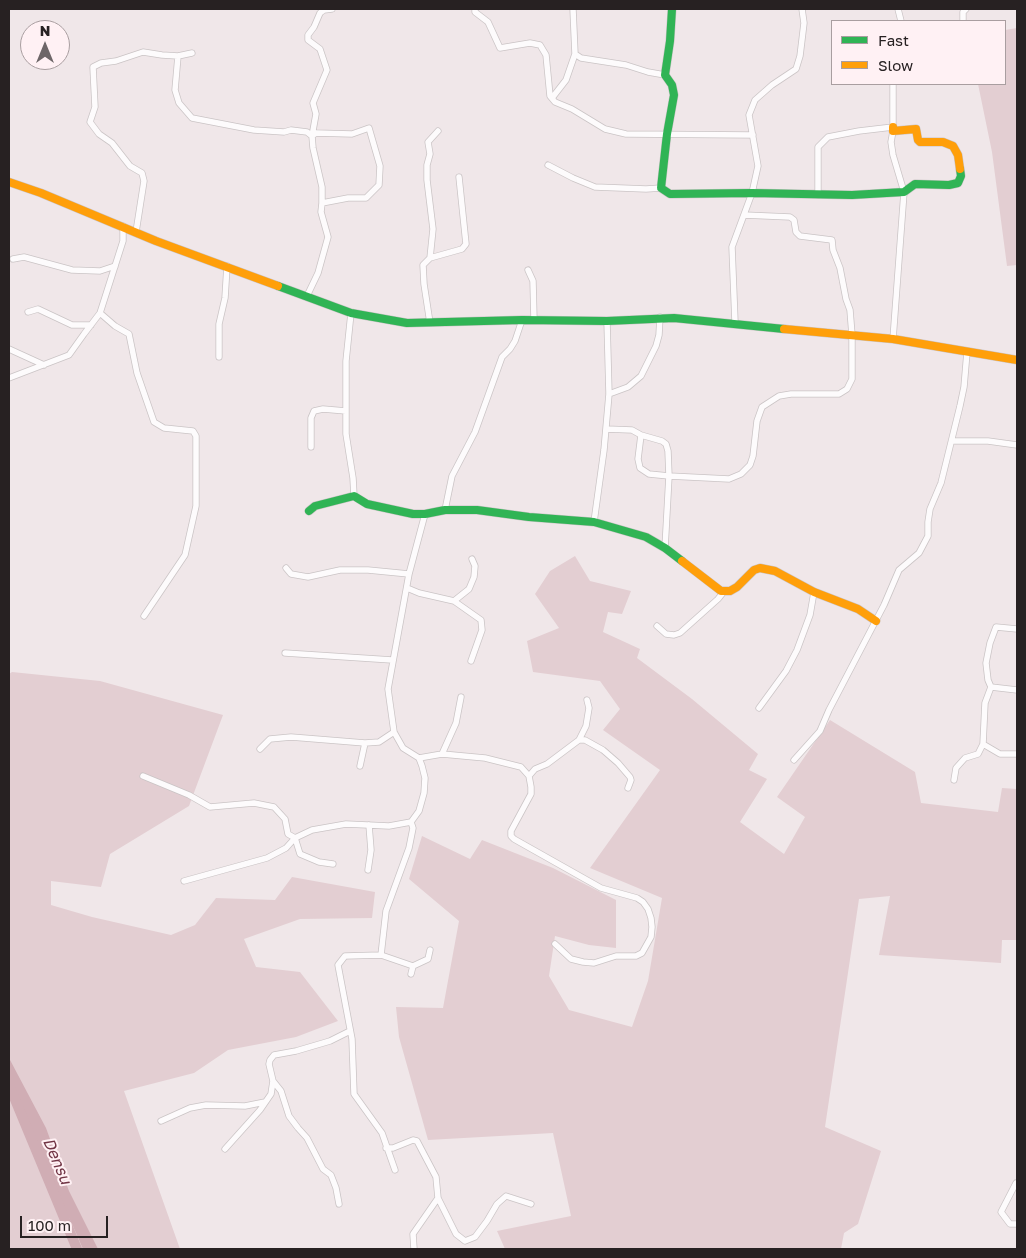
<!DOCTYPE html>
<html>
<head>
<meta charset="utf-8">
<style>
  body { margin:0 }
  #map { position:relative; width:1026px; height:1258px; overflow:hidden; background:#f0e7e9; font-family:"Golos Text",sans-serif }
  canvas { display:block }
  .frame { position:absolute; inset:0; border:10px solid #272122; pointer-events:none }
  .legend { position:absolute; left:831px; top:20px; width:175px; height:65px; box-sizing:border-box; background:#fff1f4; border:1px solid #a99ea0; margin:0; padding:6px 9px; list-style:none; font-size:15px; color:#272122 }
  .legend li { display:flex; align-items:center; gap:10px; height:25px }
  .legend b { width:25px; border:1px solid #a99ea0 }
  .north { position:absolute; left:20px; top:20px; width:50px; height:50px; box-sizing:border-box; background:#fff1f4; border:1px solid #a99ea0; border-radius:50%; rotate:0deg; font-size:14px; font-weight:700; line-height:20px; text-align:center; color:#272122 }
  .north::after { content:''; display:block; margin:auto; width:18px; height:22px; background:#6d6668; clip-path:polygon(50% 0,100% 100%,50% 72%,0 100%) }
  .scale { position:absolute; left:20px; top:1216px; width:88px; height:22px; box-sizing:border-box; border:2px solid #272122; border-top:0; padding-left:6px; font-size:15px; line-height:18px; white-space:nowrap; color:#272122; -webkit-text-stroke:4px #fff1f4; paint-order:stroke }
</style>
</head>
<body>
<div id="map">
<canvas width="1026" height="1258"></canvas>
<div class="frame"></div>
<ul class="legend">
<li><b style="height:6px;background:#30b455"></b>Fast</li>
<li><b style="height:6px;background:#ff9f0a"></b>Slow</li>
</ul>
<div class="north">N</div>
<div class="scale">100 m</div>
</div>
<script>
const c = document.querySelector('canvas').getContext('2d');
c.lineJoin = 'round';
function paint(path, color) { c.fillStyle = color; c.fill(path, 'evenodd'); }
const shape = rows => new Path2D(rows.map(r => 'M' + r).join(''));
function strokePath(path, color, width, dash) { c.strokeStyle = color; c.lineWidth = width; c.lineCap = dash ? 'butt' : 'round'; c.setLineDash(dash || []); c.stroke(path); }
function write(font, color, halo, rows, align = 'center') {
  c.font = font + ' "Golos Text",sans-serif'; c.lineWidth = 4; c.setLineDash([]); c.textBaseline = 'middle'; c.strokeStyle = halo; c.fillStyle = color; for (const [text, x, y, turn = 0] of rows) {
    c.save(); c.translate(x, y); c.rotate((+turn || 0) * Math.PI / 180); c.textAlign = isNaN(turn) ? turn : align; if (halo) c.strokeText(text, 0, 0); c.fillText(text, 0, 0); c.restore();
  }
}
paint(shape([
  [1017,28,1017,265,1007,266,992,152,978,84,1005,84,1005,30],
  [575,556,590,581,631,591,622,614,608,612,603,632,640,649,637,658,692,699,758,754,749,770,767,779,740,822,784,854,805,817,777,797,830,720,915,772,921,803,998,812,1002,788,1017,789,1017,940,1002,940,1001,963,879,955,890,896,859,899,825,1127,881,1151,858,1224,844,1233,841,1249,505,1249,497,1231,571,1216,553,1133,428,1140,399,1037,396,1007,443,1008,459,921,409,879,422,836,470,859,482,840,553,868,616,900,616,948,589,945,555,936,549,976,569,1010,632,1027,648,981,662,898,590,868,660,770,603,730,620,709,600,681,533,672,527,641,559,628,535,594,550,571],
  [12,672,100,681,223,715,189,806,110,854,101,887,51,881,51,905,92,917,171,935,195,925,216,898,275,900,292,877,375,892,372,918,300,919,244,939,256,967,300,972,338,1021,296,1037,228,1050,194,1073,124,1091,180,1249,9,1249,9,674]
]), '#e3ced2');
paint(shape([
  [9,1058,46,1128,69,1191,98,1249,83,1249,73,1226,35,1146,9,1081]
]), '#d0adb4');
strokePath(shape([
  [9,1085,77,1249]
]), '#d0adb4', 10);
const street = shape([
  [475,9,475,12,488,22,500,48,530,43,540,45,546,55,550,96,555,102,572,109,605,129,626,134,753,135],
  [573,9,575,54,581,58,626,65,648,72,665,75],
  [898,9,901,21],
  [963,21,963,12,966,9],
  [178,56,175,90,179,103,192,118,254,130,284,132,291,130,307,132,312,136,316,114,313,103,327,70,320,49,308,40,308,35,314,27,320,13,324,10,332,9],
  [552,98,566,80,575,54],
  [548,165,573,178,595,187,646,189,661,188],
  [818,195,818,147,828,137,859,131,893,127,893,84],
  [136,232,144,181,142,173,130,166,112,143,99,134,90,122,95,107,93,67,101,63,116,61,143,52,162,55,178,56,192,53],
  [430,258,433,229,427,180,427,165,430,154,428,142,438,131],
  [13,259,24,257,72,270,100,271,115,266],
  [528,270,533,281,534,320],
  [307,296,318,273,328,237,321,212,322,203,322,187,313,148,312,136,316,133,352,134,369,128,380,166,379,185,366,198,348,198,322,203],
  [28,312,38,309,72,325,91,325],
  [100,313,115,326,129,334,137,373,154,422,164,428,193,431,196,436,196,506,185,555,144,616],
  [351,313,346,361,346,434,353,478,354,496],
  [735,322,732,247,752,193,758,166,749,115,755,100,772,85,796,69,800,56,804,23,802,9],
  [430,323,424,284,423,265,430,258,462,249,466,244,459,177],
  [893,339,904,192,893,155,891,142,893,131],
  [9,349,44,365],
  [219,357,219,324,225,298,227,266],
  [9,378,69,355,84,334,100,313,123,241,123,226],
  [609,394,628,387,641,376,656,346,659,335,660,317],
  [606,429,632,430,641,435,662,441,666,444,668,451,669,476,665,548],
  [641,435,638,459,640,468,649,474,669,476],
  [952,441,988,441,1017,445],
  [311,447,311,418,314,411,323,409,346,411],
  [669,476,729,479,741,474,750,465,753,456,757,421,762,407,779,396,791,394,839,394,847,389,852,379,852,335,850,310,846,299,840,268,833,250,832,240,800,236,796,232,794,220,790,217,744,215],
  [445,510,452,476,475,432,502,357,510,349,515,341,522,320],
  [594,522,604,450,609,394,607,321],
  [286,568,291,574,308,577,340,570,368,570,409,574],
  [407,588,419,593,454,601,481,620,482,630,471,661],
  [454,601,469,589,474,577,475,566,472,559],
  [657,626,666,634,674,635,680,633,718,599,722,594,721,591],
  [285,653,392,660],
  [991,687,988,680,986,663,990,643,996,627,1017,629],
  [759,708,786,671,797,650,810,615,814,592],
  [579,740,586,726,589,708,587,700],
  [983,744,1000,754,1017,754],
  [260,749,270,739,291,737,365,743],
  [442,754,456,723,461,697],
  [419,758,442,754,485,758,521,767,529,776,531,787,531,794,511,831,511,836,514,839,601,888,637,898,643,902,648,909,651,918,652,927,651,937,642,953,636,956,616,956,594,963,583,962,571,959,555,944],
  [794,760,820,731,829,710,884,605,899,570,919,553,928,536,928,522,930,509,941,483,960,406,964,387,967,352],
  [360,766,365,743,379,742,394,732],
  [143,776,189,795,210,807,254,803,274,807,285,819,288,834,295,838,300,854,319,862,333,864],
  [529,776,535,769,547,764,579,740,585,740,603,750,618,763,630,777,631,780,628,788],
  [954,780,956,768,965,758,978,754,983,744,985,703,991,687,1017,690],
  [368,870,371,850,369,825],
  [184,881,267,858,286,848,295,838,312,830,346,824,389,826,411,822,419,811,424,793,425,778,422,766,419,758,403,748,394,732,388,689,409,574,425,514],
  [381,955,386,911,409,848,413,828,411,822],
  [411,974,413,966],
  [273,1081,281,1091,289,1116,298,1128,307,1138,323,1169,331,1175,336,1188,339,1204],
  [161,1121,190,1108,206,1105,245,1106,265,1102],
  [386,1148,393,1148,413,1140,417,1141,436,1177,438,1198,413,1234,414,1249],
  [225,1149,260,1110,271,1094,273,1081,269,1064,270,1060,274,1055,296,1051,330,1041,350,1031],
  [395,1170,382,1133,354,1094,352,1039,338,965,345,956,381,955,413,966,428,959,430,950],
  [1016,1183,1001,1212,1010,1224,1017,1224],
  [438,1198,456,1234,465,1241,475,1237,487,1221,497,1204,506,1196,531,1204]
]);
const fast = shape([
  [672,9,670,41,665,75,672,85,674,95,667,134,661,188,670,194,752,193,852,195,904,192,915,184,949,185,958,183,961,176,960,169],
  [278,286,351,313,407,323,522,320,607,321,674,318,784,329],
  [309,511,315,506,354,496,367,504,413,514,425,514,445,510,477,510,529,517,594,522,646,537,665,548,682,561]
]);
const slow = shape([
  [893,127,893,131,916,129,918,140,920,142,943,142,953,146,958,155,960,169],
  [9,182,41,193,156,241,278,286],
  [784,329,893,339,1017,360],
  [682,561,721,591,730,591,737,587,754,570,760,568,775,571,814,592,858,609,876,621]
]);
strokePath(street, '#cac4c5', 7);
strokePath(fast, '#cac4c5', 9);
strokePath(slow, '#cac4c5', 9);
strokePath(street, '#fdfbfc', 5.5);
strokePath(fast, '#30b455', 8);
strokePath(slow, '#ff9f0a', 8);
write('italic 16px', '#713545', '#fff1f4', [
  ["Densu",57,1161,67]
]);
</script>
</body>
</html>
